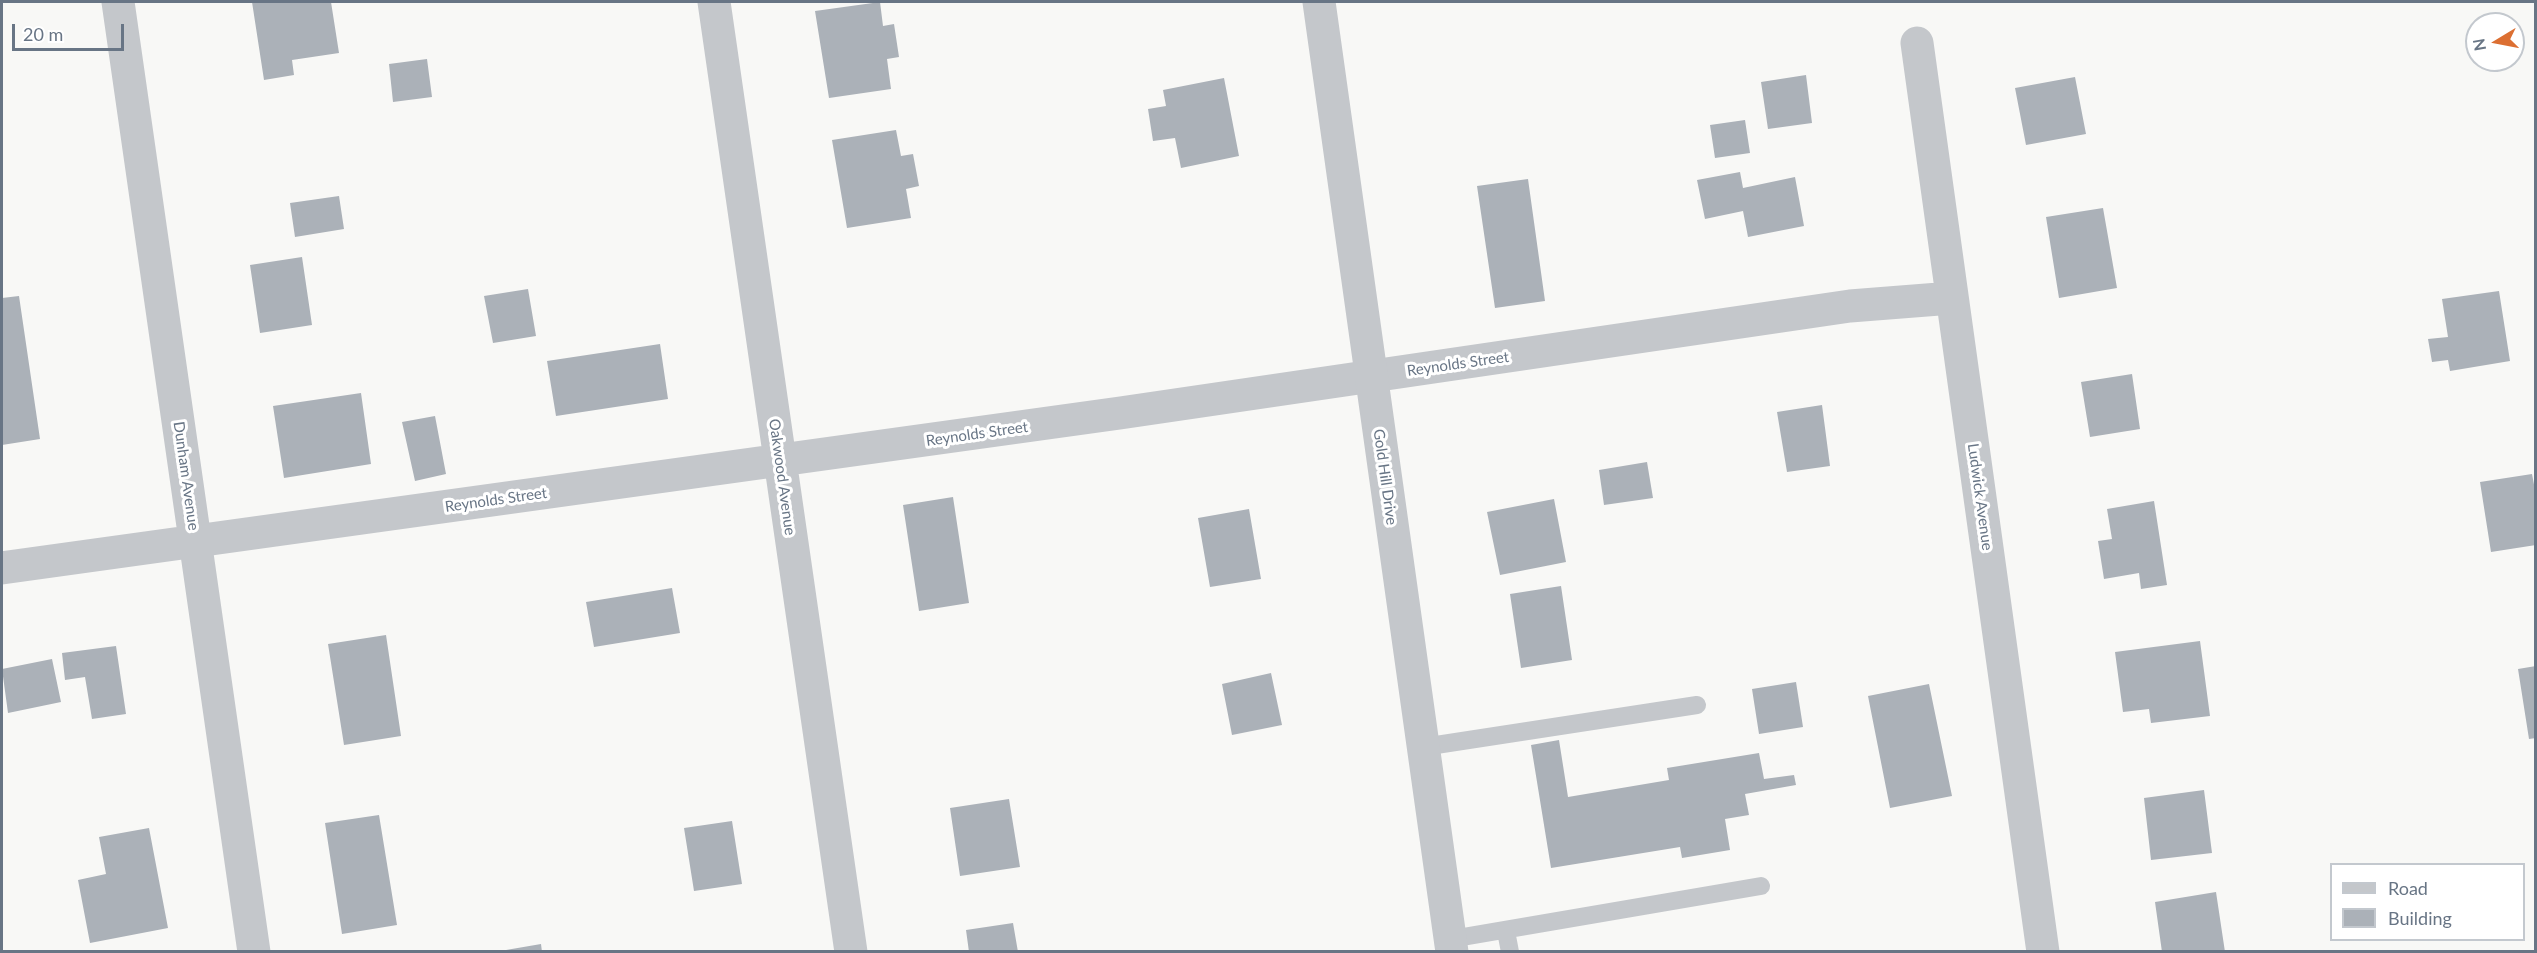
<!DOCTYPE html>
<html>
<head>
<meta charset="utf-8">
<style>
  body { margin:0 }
  #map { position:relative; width:2537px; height:953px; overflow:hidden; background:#f8f8f6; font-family:Lato,sans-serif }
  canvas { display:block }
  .frame { position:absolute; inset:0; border:3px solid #687585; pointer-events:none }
  .legend { position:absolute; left:2330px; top:863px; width:195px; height:78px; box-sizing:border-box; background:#fff; border:2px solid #c3c8ce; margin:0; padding:8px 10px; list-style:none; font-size:18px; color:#687585 }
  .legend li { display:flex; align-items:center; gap:12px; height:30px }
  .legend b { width:30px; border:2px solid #c3c8ce }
  .north { position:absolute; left:2465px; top:12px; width:60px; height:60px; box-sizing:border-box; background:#fff; border:2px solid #c3c8ce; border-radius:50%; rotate:260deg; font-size:16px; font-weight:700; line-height:24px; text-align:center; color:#687585 }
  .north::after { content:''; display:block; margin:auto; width:21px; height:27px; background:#dc6f32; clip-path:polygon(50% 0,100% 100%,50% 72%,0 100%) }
  .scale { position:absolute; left:12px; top:24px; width:112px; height:27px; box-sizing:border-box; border:3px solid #687585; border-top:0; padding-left:8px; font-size:18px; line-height:21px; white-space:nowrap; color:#687585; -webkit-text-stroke:4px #fff; paint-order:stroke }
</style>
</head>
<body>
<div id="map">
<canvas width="2537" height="953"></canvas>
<div class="frame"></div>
<ul class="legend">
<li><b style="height:8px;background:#c4c7cb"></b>Road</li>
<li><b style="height:16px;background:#abb1b8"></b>Building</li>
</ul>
<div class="north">N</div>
<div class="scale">20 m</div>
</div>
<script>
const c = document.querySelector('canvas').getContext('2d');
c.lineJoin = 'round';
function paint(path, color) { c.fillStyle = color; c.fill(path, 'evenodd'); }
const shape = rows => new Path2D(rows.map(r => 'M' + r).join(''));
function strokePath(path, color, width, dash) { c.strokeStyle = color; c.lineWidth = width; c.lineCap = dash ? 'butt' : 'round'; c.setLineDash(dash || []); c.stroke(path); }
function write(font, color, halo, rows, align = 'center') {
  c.font = font + ' Lato,sans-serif'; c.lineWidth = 6; c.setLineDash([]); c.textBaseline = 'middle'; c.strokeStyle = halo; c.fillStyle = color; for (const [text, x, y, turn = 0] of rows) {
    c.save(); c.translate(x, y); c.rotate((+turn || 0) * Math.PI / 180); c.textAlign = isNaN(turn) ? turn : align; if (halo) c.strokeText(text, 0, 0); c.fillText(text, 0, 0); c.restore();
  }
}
paint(shape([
  [252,2,331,2,339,53,292,60,294,75,264,80],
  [880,2,883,26,894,24,899,57,887,59,891,89,829,98,815,11],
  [427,59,432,97,393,102,389,64],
  [1806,75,1812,123,1768,129,1761,82],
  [2075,77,2086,134,2026,145,2015,88],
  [1224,78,1239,156,1181,168,1175,138,1153,141,1148,109,1166,106,1163,90],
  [1745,120,1750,153,1715,158,1710,125],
  [896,130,901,156,913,154,919,186,906,189,911,218,847,228,832,140],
  [1740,172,1743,188,1795,177,1804,226,1748,237,1743,211,1705,219,1697,180],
  [1528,179,1545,301,1495,308,1477,186],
  [339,196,344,229,295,237,290,203],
  [2103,208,2117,288,2059,298,2046,217],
  [302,257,312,325,260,333,250,265],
  [528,289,536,336,493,343,484,296],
  [2499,291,2510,361,2450,371,2448,360,2432,362,2428,339,2448,337,2442,299],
  [19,296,40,439,2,445,2,298],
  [660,344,668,399,556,416,547,361],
  [2132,374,2140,429,2090,437,2081,382],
  [361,393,371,464,284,478,273,406],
  [1822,405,1830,466,1787,472,1777,412],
  [435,416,446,474,415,481,402,422],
  [1647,462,1653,498,1604,505,1599,470],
  [2532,474,2536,495,2536,545,2491,552,2480,482],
  [953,497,969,603,919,611,903,505],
  [1554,499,1566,562,1500,575,1487,512],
  [2154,501,2167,585,2141,589,2139,573,2104,579,2098,541,2112,539,2107,509],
  [1249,509,1261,579,1210,587,1198,518],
  [1561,586,1572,660,1521,668,1510,594],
  [672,588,680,633,594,647,586,602],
  [386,635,401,736,344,745,328,644],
  [2200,641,2210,716,2151,723,2149,709,2123,712,2115,652],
  [116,646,126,714,92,719,85,677,65,680,62,653],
  [52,659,61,702,8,713,2,669],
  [2536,666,2536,738,2529,739,2518,669],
  [1271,673,1282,725,1232,735,1222,684],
  [1796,682,1803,727,1759,734,1752,689],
  [1929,684,1952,796,1890,808,1868,696],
  [1559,740,1568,797,1669,780,1667,768,1759,753,1764,779,1794,775,1796,785,1745,794,1749,815,1725,819,1730,850,1682,858,1680,847,1551,868,1531,745],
  [2204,790,2212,853,2151,860,2144,798],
  [1009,799,1020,867,960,876,950,808],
  [379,815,397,925,342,934,325,823],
  [732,821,742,884,694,891,684,828],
  [149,828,168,928,90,943,78,880,106,874,99,837],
  [2216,892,2225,952,2162,952,2155,902],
  [1013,923,1018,952,969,952,966,930],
  [541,944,542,952,506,952,506,950]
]), '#abb1b8');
strokePath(shape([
  [1423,747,1697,705],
  [1506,931,1510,952],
  [1451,939,1761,886]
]), '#c4c7cb', 18);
strokePath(shape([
  [118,2,254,952],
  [714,2,851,952],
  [1917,43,2043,952],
  [2,568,1120,413,1850,306,1952,298]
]), '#c4c7cb', 33);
strokePath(shape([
  [1319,2,1452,952]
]), '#c4c7cb', 33);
write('15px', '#687585', '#fff', [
  ["Reynolds Street",1458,364,-8],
  ["Reynolds Street",977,434,-8],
  ["Dunham Avenue",186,476,82],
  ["Oakwood Avenue",782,477,82],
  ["Gold Hill Drive",1385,477,82],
  ["Ludwick Avenue",1980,497,82],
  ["Reynolds Street",496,500,-8]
]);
</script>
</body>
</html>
